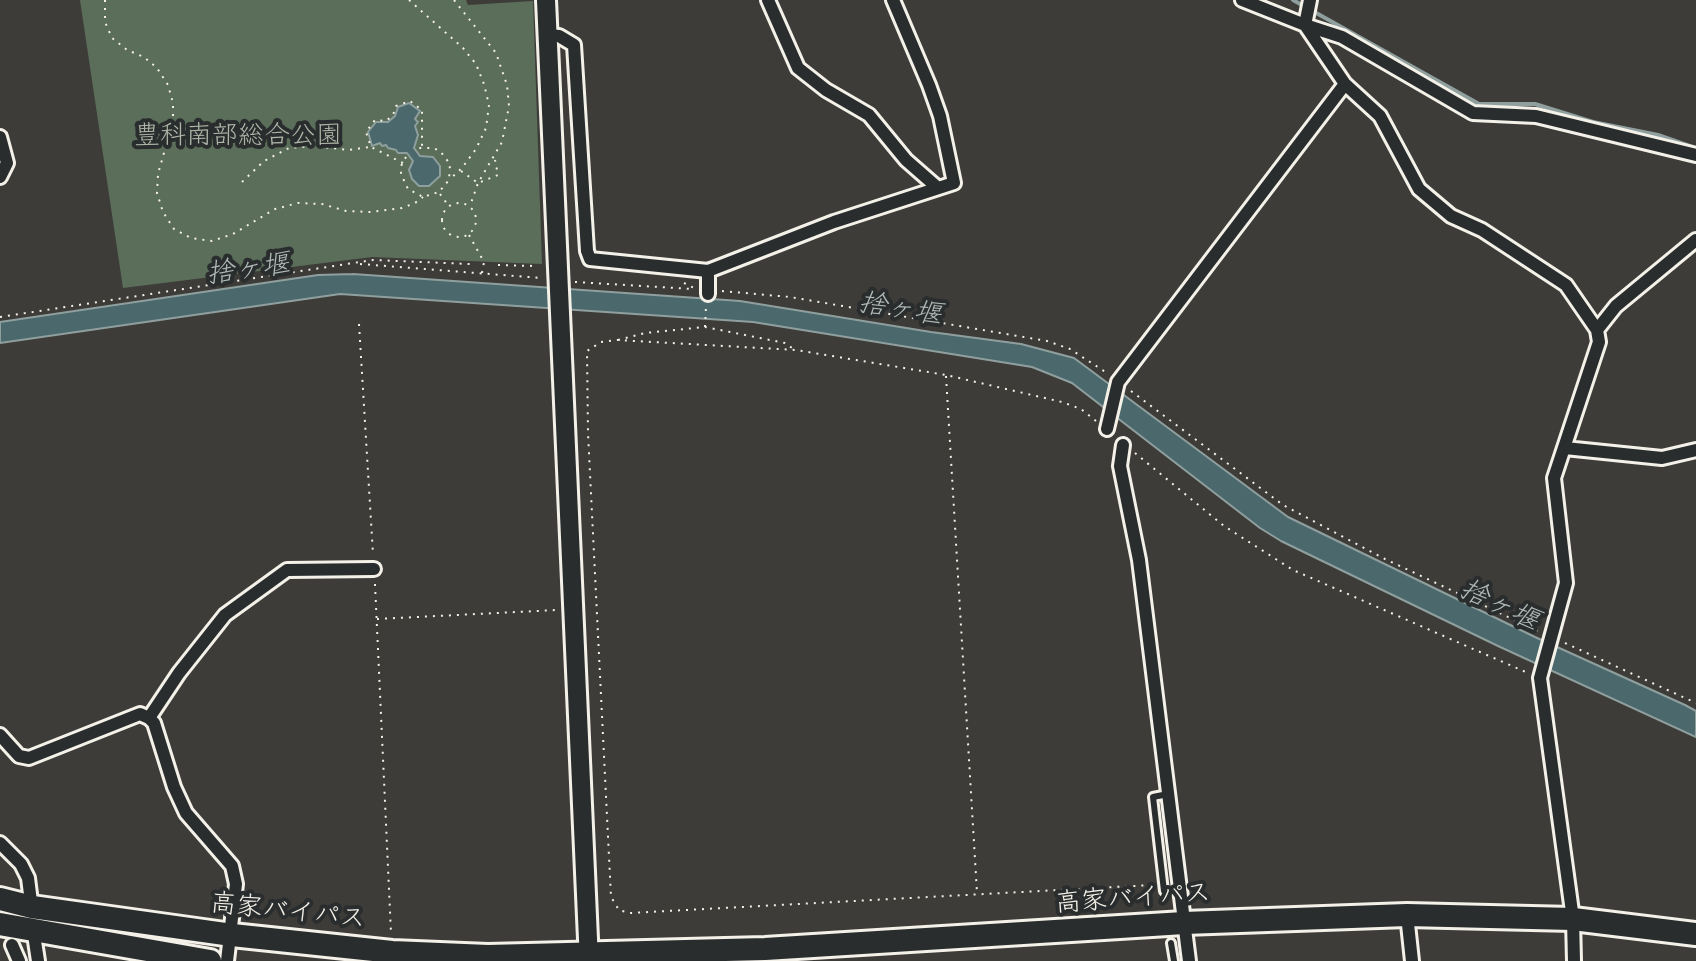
<!DOCTYPE html>
<html>
<head>
<meta charset="utf-8">
<style>
  body { margin:0 }
  canvas { display:block; background:#3e3c39 }
</style>
</head>
<body>
<canvas width="1696" height="961"></canvas>
<script>
const c = document.querySelector('canvas').getContext('2d');
c.lineJoin = 'round';
function paint(path, color) { c.fillStyle = color; c.fill(path, 'evenodd'); }
const shape = rows => new Path2D(rows.map(r => 'M' + r).join(''));
function strokePath(path, color, width, dash) { c.strokeStyle = color; c.lineWidth = width; c.lineCap = dash ? 'butt' : 'round'; c.setLineDash(dash || []); c.stroke(path); }
function write(font, color, halo, rows, align = 'center') {
  c.font = font + ' "Balsamiq Sans","Klee One",sans-serif'; c.lineWidth = 8; c.setLineDash([]); c.textBaseline = 'middle'; c.strokeStyle = halo; c.fillStyle = color; for (const [text, x, y, turn = 0] of rows) {
    c.save(); c.translate(x, y); c.rotate((+turn || 0) * Math.PI / 180); c.textAlign = isNaN(turn) ? turn : align; if (halo) c.strokeText(text, 0, 0); c.fillText(text, 0, 0); c.restore();
  }
}
paint(shape([
  [80,0,466,0,468,5,533,1,542,264,372,257,123,288]
]), '#5a6e59');
const water = shape([
  [409,103,420,111,415,119,418,122,415,126,418,135,414,148,420,156,433,157,440,166,440,176,429,186,419,186,412,179,409,170,413,161,407,153,398,153,396,150,388,148,386,145,382,146,380,143,372,146,368,132,376,122,388,122,395,116,398,107,409,103],
  [353,274,740,301,931,332,1021,344,1074,358,1288,517,1535,637,1685,705,1696,711,1696,737,1498,646,1281,541,1260,528,1072,383,1032,367,753,322,340,294,0,343,0,322,318,275,353,274]
]);
paint(water, '#4b696d');
strokePath(water, '#8f9f9e', 2);
strokePath(shape([
  [1293,0,1479,104,1535,104,1593,122,1658,135,1696,148]
]), '#8f9f9e', 4);
const lane = shape([
  [1164,891,1153,797,1168,794],
  [1171,943,1174,961]
]);
const street = shape([
  [768,0,798,68,826,90,869,115,906,160,938,188],
  [1242,0,1305,25,1342,37,1473,113,1536,116,1696,155],
  [1310,0,1305,25,1345,84,1380,116,1419,189,1451,216,1482,230,1566,285,1597,330,1599,342,1554,478,1566,583,1540,678,1573,919,1574,961],
  [547,35,559,36,574,45,587,251,590,259,708,271,834,222,954,183,940,116,929,85,893,0],
  [0,137,7,163,0,177],
  [708,294,708,271],
  [1597,330,1616,306,1696,240],
  [1107,429,1118,382,1345,84],
  [1123,445,1120,466,1139,560,1189,961],
  [1565,448,1662,458,1696,450],
  [149,718,179,673,225,615,287,570,374,569],
  [0,735,19,756,29,758,140,714,149,718,154,723,174,787,186,813,232,866,236,884,227,961],
  [0,843,21,864,28,878,32,910],
  [1407,915,1412,961],
  [33,928,38,961],
  [12,945,19,961]
]);
const secondary = shape([
  [546,0,589,961]
]);
const highway = shape([
  [0,899,32,907,232,935,392,952,488,956,765,949,1184,923,1407,915,1573,919,1696,934],
  [0,924,210,961]
]);
strokePath(lane, '#f4f1e8', 12);
strokePath(street, '#f4f1e8', 18);
strokePath(secondary, '#f4f1e8', 24);
strokePath(highway, '#f4f1e8', 28);
strokePath(shape([
  [105,0,105,22,112,38,127,50,144,57,157,68,168,85,173,103,173,121,158,174,157,193,163,212,174,229,191,238,212,241,233,234,275,209,298,203,322,204,346,211,370,212,402,208,415,203,423,197],
  [409,0,463,48,476,64,484,84,489,105,486,128,476,149,462,168,449,180],
  [454,0,496,53,507,85,509,106,502,142,478,183,470,206],
  [406,157,401,166,401,174,408,189,423,197,439,192,449,180,450,164,440,151,433,148,417,148],
  [403,163,371,147,366,132,375,120,386,121,393,115,396,106,410,101,422,110,422,147],
  [461,171,478,183,498,175,495,160],
  [242,182,264,161,289,148,313,146,349,150,369,147],
  [440,194,448,205],
  '442 220a17 17 0 1 1 34 0a17 17 0 1 1-34 0Z',
  [469,235,484,262,482,273],
  [360,264,541,278],
  [498,265,535,266],
  [575,282,693,289],
  [684,283,696,289],
  [722,291,790,297,1047,341,1070,349,1107,373],
  [0,317,373,260,470,264],
  [359,324,373,554],
  [705,327,706,307],
  [618,340,645,333,705,327,785,343,795,350],
  [946,376,977,893],
  [1131,391,1283,505,1385,559,1538,631],
  [1096,421,1081,409,1062,402,946,375,796,350,617,340,601,342,587,351,588,433,611,897,619,910,630,913,1152,885],
  [1135,453,1224,526,1293,570,1528,673],
  [375,584,391,933],
  [377,619,557,610],
  [1565,643,1696,703]
]), '#f4f1e8', 2, [2, 6]);
strokePath(lane, '#2a2d2e', 6);
strokePath(street, '#2a2d2e', 12);
strokePath(secondary, '#2a2d2e', 18);
strokePath(highway, '#2a2d2e', 22);
write('26px', '#afb6a8', '#2a2d2e', [
  ["豊科南部総合公園",238,136]
]);
write('26px', '#f4f1e8', '#2a2d2e', [
  ["高家バイパス",1133,899,-4],
  ["高家バイパス",288,912,6]
]);
write('italic 28px', '#b0bbb7', '#2a2d2e', [
  ["捨ヶ堰",248,270,-8],
  ["捨ヶ堰",900,310,9],
  ["捨ヶ堰",1499,606,25]
]);
</script>
</body>
</html>
